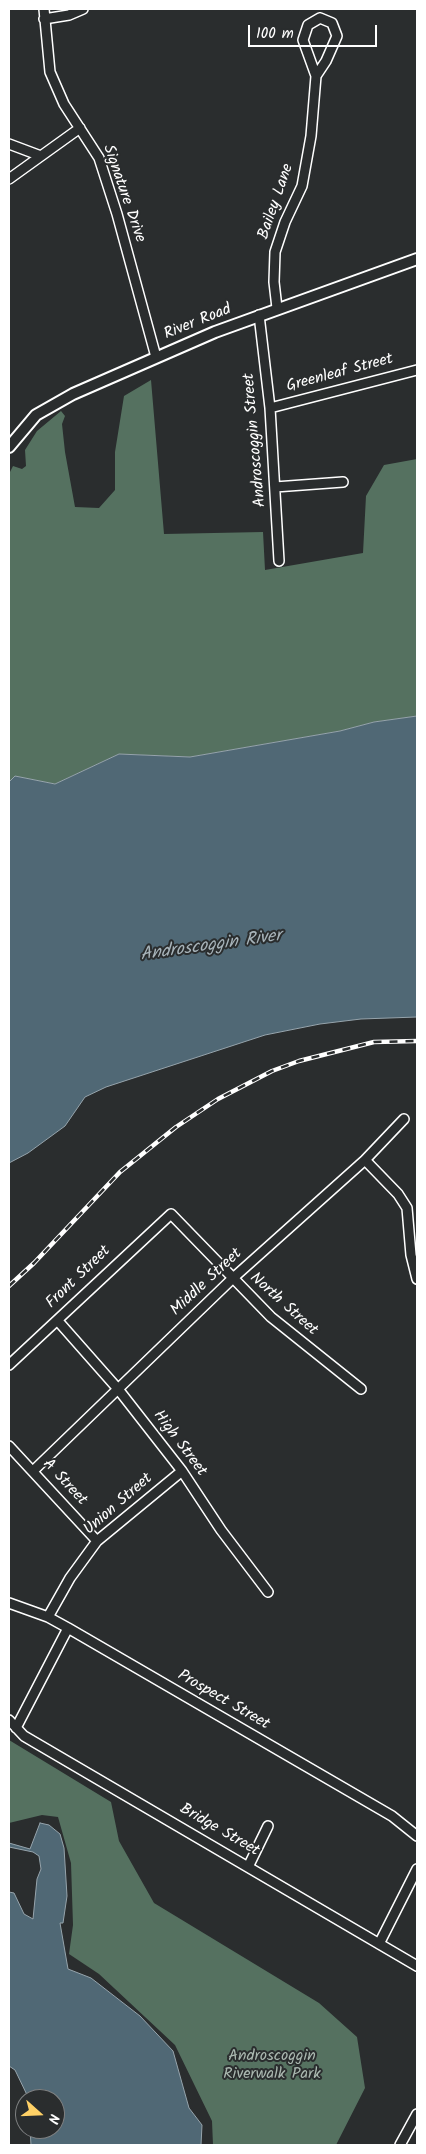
<!DOCTYPE html>
<html>
<head>
<meta charset="utf-8">
<style>
  body { margin:0 }
  #map { position:relative; width:426px; height:2154px; overflow:hidden; background:#2a2d2e; font-family:Kalam,sans-serif }
  canvas { display:block }
  .frame { position:absolute; inset:0; border:10px solid #fff; pointer-events:none }
  .north { position:absolute; left:15px; top:2089px; width:50px; height:50px; box-sizing:border-box; background:#2a2d2e; border:1px solid #7f8182; border-radius:50%; rotate:110deg; font-size:14px; font-weight:700; line-height:20px; text-align:center; color:#fff }
  .north::after { content:''; display:block; margin:auto; width:18px; height:22px; background:#ffd166; clip-path:polygon(50% 0,100% 100%,50% 72%,0 100%) }
  .scale { position:absolute; left:248px; top:25px; width:129px; height:22px; box-sizing:border-box; border:2px solid #fff; border-top:0; padding-left:6px; font-size:15px; line-height:18px; white-space:nowrap; color:#fff; -webkit-text-stroke:4px #2a2d2e; paint-order:stroke }
</style>
</head>
<body>
<div id="map">
<canvas width="426" height="2154"></canvas>
<div class="frame"></div>
<div class="north">N</div>
<div class="scale">100 m</div>
</div>
<script>
const c = document.querySelector('canvas').getContext('2d');
c.lineJoin = 'round';
function paint(path, color) { c.fillStyle = color; c.fill(path, 'evenodd'); }
const shape = rows => new Path2D(rows.map(r => 'M' + r).join(''));
function strokePath(path, color, width, dash) { c.strokeStyle = color; c.lineWidth = width; c.lineCap = dash ? 'butt' : 'round'; c.setLineDash(dash || []); c.stroke(path); }
function write(font, color, halo, rows, align = 'center') {
  c.font = font + ' Kalam,sans-serif'; c.lineWidth = 4; c.setLineDash([]); c.textBaseline = 'middle'; c.strokeStyle = halo; c.fillStyle = color; for (const [text, x, y, turn = 0] of rows) {
    c.save(); c.translate(x, y); c.rotate((+turn || 0) * Math.PI / 180); c.textAlign = isNaN(turn) ? turn : align; if (halo) c.strokeText(text, 0, 0); c.fillText(text, 0, 0); c.restore();
  }
}
paint(shape([
  [151,380,164,534,263,532,265,570,363,553,366,496,384,465,417,459,417,716,374,722,340,731,190,757,119,754,55,784,16,777,9,782,9,474,13,466,22,469,26,466,25,450,37,431,61,411,65,416,62,424,65,452,75,507,99,508,115,490,115,452,124,396],
  [9,1740,111,1802,119,1841,154,1903,319,2003,357,2037,365,2088,336,2145,213,2145,212,2121,175,2045,99,1974,69,1954,73,1925,71,1863,58,1817,42,1815,9,1823]
]), '#557160');
const water = shape([
  [417,716,417,1017,361,1019,320,1024,265,1035,106,1087,85,1097,65,1126,28,1153,9,1163,9,782,15,776,55,784,119,754,190,757,340,731,374,722,417,716],
  [40,1823,49,1825,60,1834,64,1848,67,1896,63,1923,60,1923,68,1969,91,1978,140,2016,173,2051,189,2108,202,2125,201,2145,31,2145,30,2129,55,2129,55,2099,29,2099,15,2070,9,2066,9,1892,14,1893,24,1914,33,1919,37,1879,41,1869,39,1856,33,1852,9,1847,9,1843,30,1849,40,1823]
]);
paint(water, '#506875');
strokePath(water, '#96a4ac', 1);
const minor = shape([
  [44,9,50,72,64,104,99,158,117,214,156,357],
  [320,18,332,23,337,36,326,61,316,76,303,40,308,25,320,18],
  [44,19,69,15,83,9],
  [9,144,41,156],
  [9,179,80,128],
  [277,308,274,282,275,252,285,222,302,186,311,136,316,76],
  [259,315,270,408,279,561],
  [270,408,417,370],
  [275,487,343,482],
  [365,1160,398,1194,407,1208,411,1255,417,1279],
  [58,1321,118,1389,182,1471,221,1530,268,1592],
  [9,1365,171,1214,271,1317,361,1389],
  [9,1446,97,1541],
  [33,1471,232,1279,365,1160,404,1119],
  [9,1603,48,1617,68,1628,392,1816,417,1836],
  [48,1617,70,1578,97,1541,182,1471],
  [9,1720,24,1736,417,1966],
  [16,1728,68,1628],
  [249,1865,268,1826],
  [379,1944,417,1869],
  [400,2145,417,2114]
]);
const tertiary = shape([
  [9,447,36,415,73,394,215,332,417,259]
]);
strokePath(minor, '#fff', 12);
strokePath(tertiary, '#fff', 14);
strokePath(minor, '#2a2d2e', 9);
strokePath(tertiary, '#2a2d2e', 10);
const rail = shape([
  [9,1286,34,1263,120,1172,176,1127,218,1099,272,1071,299,1061,374,1042,417,1041]
]);
strokePath(rail, '#fff', 4.5);
strokePath(rail, '#2a2d2e', 2.5, [8]);
write('16px', '#fff', '#2a2d2e', [
  ["Signature Drive",123,194,71],
  ["Bailey Lane",277,202,-71],
  ["River Road",198,323,-22],
  ["Greenleaf Street",340,374,-15],
  ["Androscoggin Street",256,440,-95],
  ["Front Street",79,1278,-44],
  ["Middle Street",207,1283,-43],
  ["North Street",283,1305,42],
  ["High Street",179,1444,53],
  ["A Street",64,1483,47],
  ["Union Street",119,1505,-41],
  ["Prospect Street",223,1701,30],
  ["Bridge Street",219,1831,30]
]);
write('16px', '#aab8b0', '#2a2d2e', [
  ["Androscoggin",272,2057],
  ["Riverwalk Park",272,2075]
]);
write('italic 18px', '#a8b4ba', '#2a2d2e', [
  ["Androscoggin River",211,947,-8]
]);
</script>
</body>
</html>
